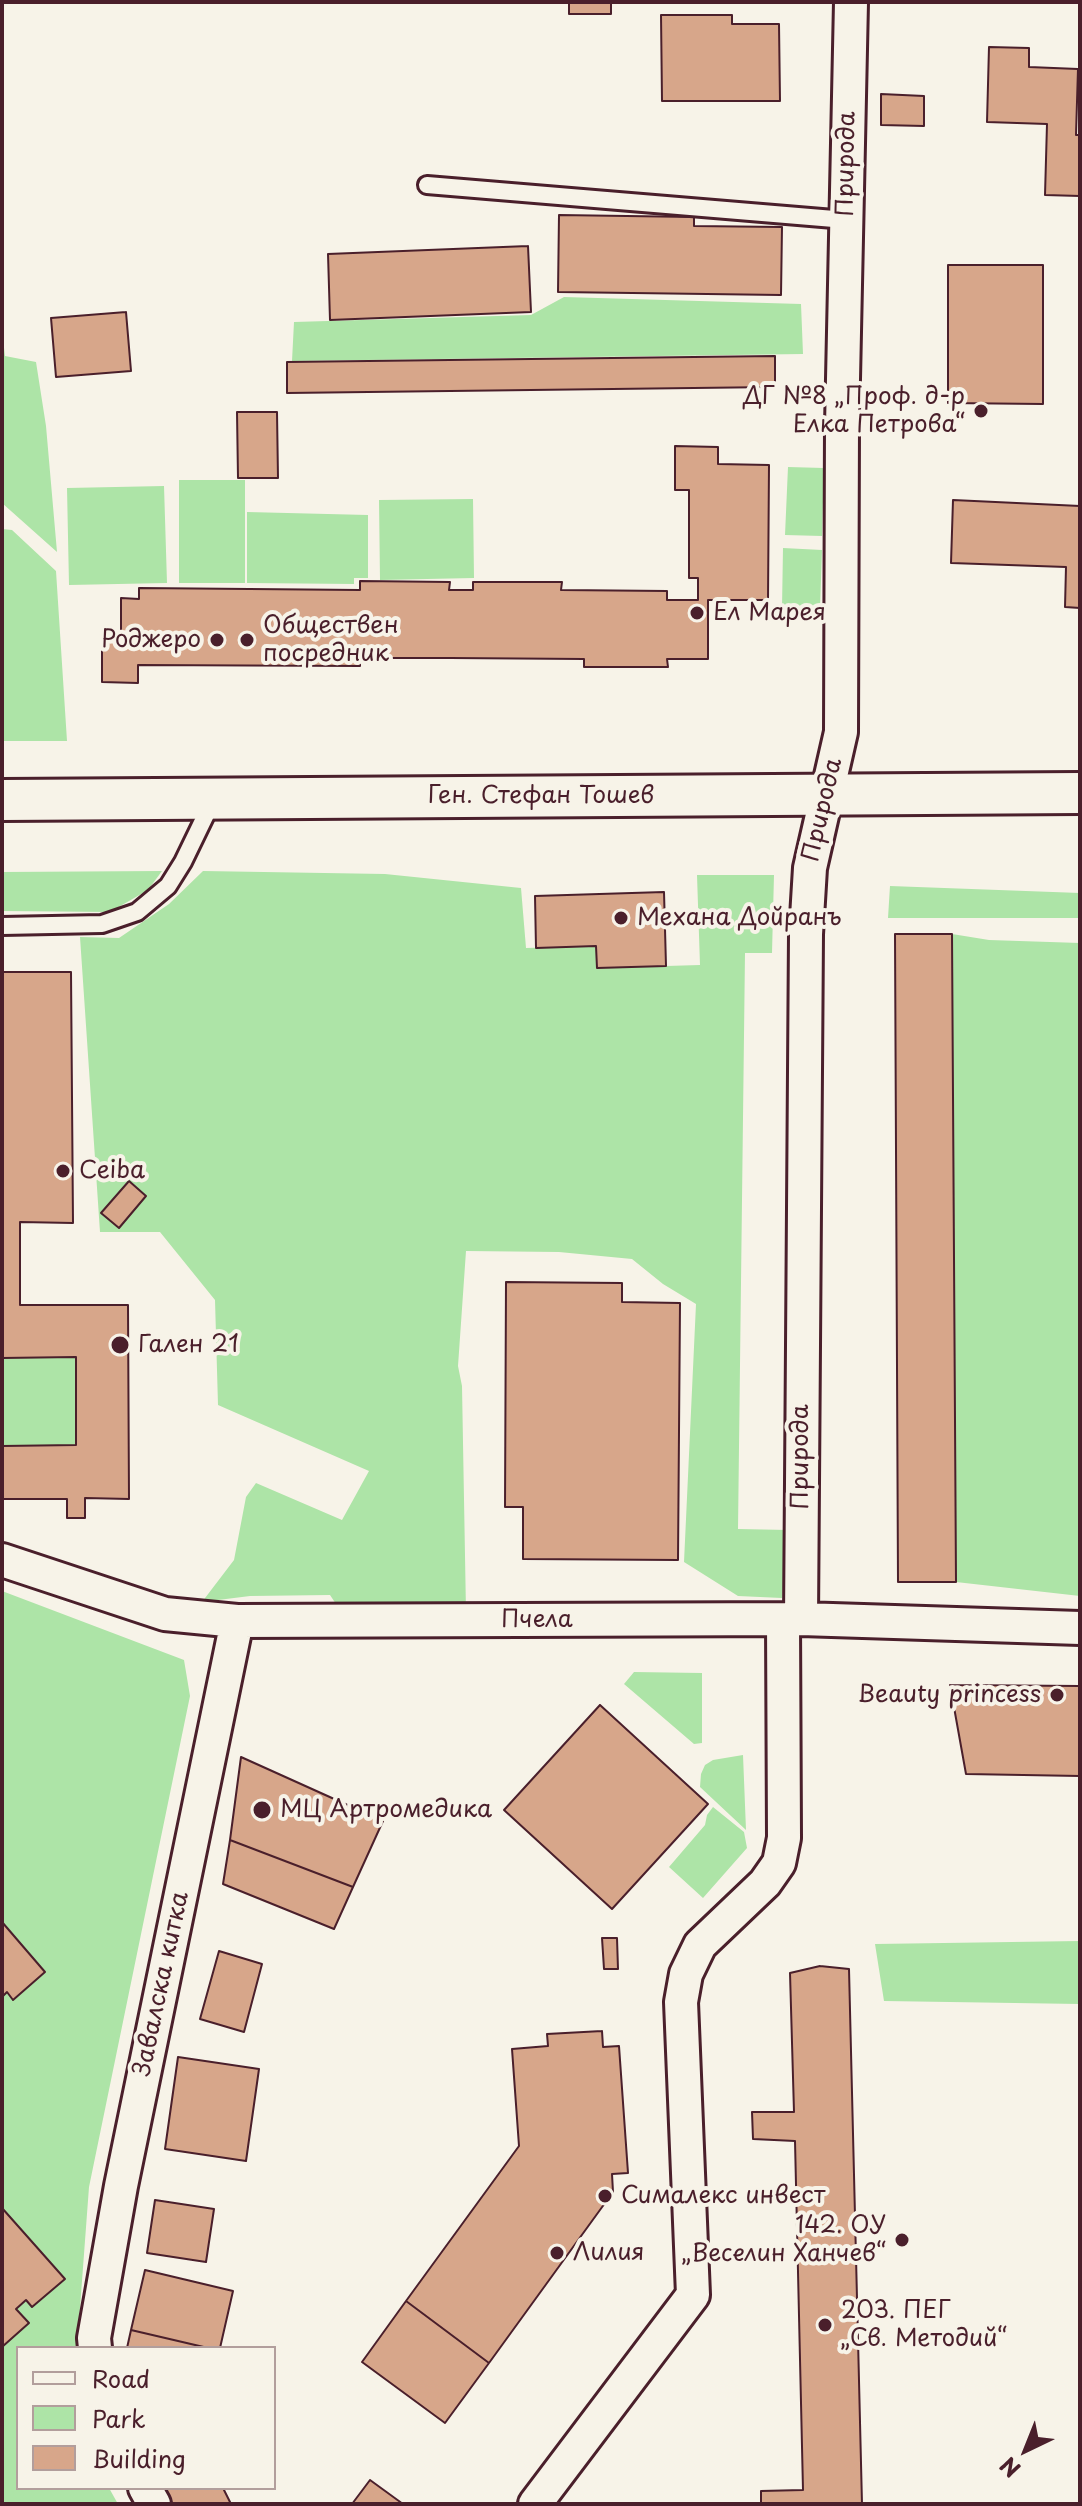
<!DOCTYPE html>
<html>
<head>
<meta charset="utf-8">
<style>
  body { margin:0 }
  #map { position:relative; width:1082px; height:2506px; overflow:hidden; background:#f7f3e8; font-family:"Playpen Sans",sans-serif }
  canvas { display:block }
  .frame { position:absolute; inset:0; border:4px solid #4a1f2b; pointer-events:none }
  .legend { position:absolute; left:16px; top:2346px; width:260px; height:144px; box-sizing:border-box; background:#f7f3e8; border:2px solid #b29e9c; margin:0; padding:10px 14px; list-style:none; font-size:24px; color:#4a1f2b }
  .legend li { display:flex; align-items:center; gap:16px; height:40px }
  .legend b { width:40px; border:2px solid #b29e9c }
  .north { position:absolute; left:986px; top:2410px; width:80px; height:80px; -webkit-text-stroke:6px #f7f3e8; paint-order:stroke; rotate:223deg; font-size:22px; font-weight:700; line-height:32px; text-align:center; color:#4a1f2b }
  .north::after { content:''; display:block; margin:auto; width:28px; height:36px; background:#4a1f2b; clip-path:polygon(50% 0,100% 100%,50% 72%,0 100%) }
</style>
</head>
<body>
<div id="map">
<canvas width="1082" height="2506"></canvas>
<div class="frame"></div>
<ul class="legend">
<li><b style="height:10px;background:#f7f3e8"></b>Road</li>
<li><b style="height:22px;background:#ade4a7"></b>Park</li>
<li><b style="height:22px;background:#d7a68a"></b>Building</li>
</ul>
<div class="north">N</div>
</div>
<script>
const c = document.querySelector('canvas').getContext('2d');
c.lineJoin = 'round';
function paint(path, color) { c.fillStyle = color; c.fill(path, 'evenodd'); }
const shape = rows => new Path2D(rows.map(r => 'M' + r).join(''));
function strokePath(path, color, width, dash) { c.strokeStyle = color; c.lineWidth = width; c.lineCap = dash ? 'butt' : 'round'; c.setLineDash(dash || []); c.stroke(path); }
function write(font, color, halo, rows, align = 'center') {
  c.font = font + ' "Playpen Sans",sans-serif'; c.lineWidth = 8; c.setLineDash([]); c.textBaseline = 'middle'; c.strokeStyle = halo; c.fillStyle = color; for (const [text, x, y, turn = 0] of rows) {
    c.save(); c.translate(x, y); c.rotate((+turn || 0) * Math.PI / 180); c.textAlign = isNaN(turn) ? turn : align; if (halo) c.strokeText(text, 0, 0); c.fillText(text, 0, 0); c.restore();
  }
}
paint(shape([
  [564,297,801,304,803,354,292,361,294,322,531,315],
  [2,331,5,356,36,362,46,426,57,552,2,503],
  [788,467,824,468,822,536,785,535],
  [179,480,245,480,245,583,179,583],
  [164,486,167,583,69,585,67,488],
  [473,499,474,578,380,580,379,500],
  [247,512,368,515,368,578,354,578,354,584,247,583],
  [2,529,12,530,56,571,67,741,2,741],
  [783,548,822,550,820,609,782,608],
  [162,871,148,890,110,912,2,911,2,872],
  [203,871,385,874,521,888,526,948,596,946,598,968,700,965,697,875,774,875,772,953,745,953,738,1529,788,1530,782,1598,738,1596,684,1562,696,1304,663,1284,632,1259,559,1252,466,1251,458,1366,462,1386,466,1612,338,1607,330,1595,250,1596,202,1602,234,1560,246,1497,256,1483,342,1520,369,1471,218,1405,215,1300,160,1232,100,1232,80,937,119,938,169,904],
  [890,886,1080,893,1080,918,888,918],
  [952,934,989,940,1080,943,1080,1596,956,1582],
  [76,1357,76,1445,2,1446,2,1358],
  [2,1591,184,1660,190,1696,89,2187,77,2348,18,2348,18,2488,109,2488,118,2504,2,2504],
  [634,1672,702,1673,702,1743,694,1744,624,1684],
  [743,1755,746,1830,700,1787,701,1774,705,1765,713,1760],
  [713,1807,744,1832,747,1848,703,1898,669,1867,705,1825,707,1815],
  [1080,1941,1080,2004,884,2001,875,1944]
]), '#ade4a7');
const building = shape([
  [569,2,611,2,611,14,569,14,569,2],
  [661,15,732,15,732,24,779,24,780,101,662,101,661,15],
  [989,47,1029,48,1029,67,1078,69,1076,135,1080,135,1080,196,1045,195,1047,124,987,122,989,47],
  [881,94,924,96,924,126,881,125,881,94],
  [559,215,694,217,694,226,782,227,781,295,558,292,559,215],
  [528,246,531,312,330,320,328,254,528,246],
  [948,265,1043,265,1043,404,948,403,948,265],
  [126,312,131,371,56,377,51,318,126,312],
  [775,356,775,387,287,393,287,362,775,356],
  [237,412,277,412,278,478,238,478,237,412],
  [675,446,718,447,718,464,769,465,768,600,708,600,708,659,667,659,668,667,584,667,584,659,450,658,360,658,360,666,138,665,138,683,102,682,102,636,121,637,121,598,139,599,139,588,360,590,360,581,450,582,449,590,473,590,473,582,562,582,561,590,667,591,667,600,698,600,698,578,689,578,689,490,675,490,675,446],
  [953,500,1080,506,1080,608,1065,607,1066,567,951,563,953,500],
  [664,892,666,966,597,968,596,946,536,948,535,896,664,892],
  [895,934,952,934,956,1582,898,1582,895,934],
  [2,972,71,972,73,1223,20,1222,20,1305,128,1305,129,1499,85,1498,85,1518,67,1518,67,1499,2,1499,2,1446,76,1445,76,1357,2,1358,2,972],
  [129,1181,146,1196,119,1228,101,1213,129,1181],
  [506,1282,622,1283,622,1302,680,1303,678,1560,523,1559,523,1507,505,1507,506,1282],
  [950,1685,1080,1686,1080,1776,966,1774,950,1685],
  [600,1705,708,1804,612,1909,504,1810,600,1705],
  [241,1757,383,1821,353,1887,230,1840,241,1757],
  [230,1840,353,1887,334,1929,223,1884,230,1840],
  [2,1922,45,1972,13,2000,7,1992,2,1997,2,1922],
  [602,1938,617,1938,618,1969,604,1969,602,1938],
  [219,1951,262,1964,244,2032,200,2019,219,1951],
  [820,1966,849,1969,862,2504,761,2504,761,2491,803,2490,795,2141,753,2139,752,2112,794,2112,790,1973,820,1966],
  [602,2031,603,2047,619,2046,628,2173,612,2174,613,2192,489,2363,406,2301,519,2146,512,2049,548,2046,547,2034,602,2031],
  [178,2057,259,2069,246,2161,165,2149,178,2057],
  [155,2200,214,2209,206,2262,147,2253,155,2200],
  [2,2208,65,2279,32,2307,26,2300,16,2309,29,2323,2,2347,2,2208],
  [145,2270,233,2291,220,2348,208,2348,131,2330,145,2270],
  [406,2301,489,2363,445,2423,362,2362,406,2301],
  [131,2330,208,2348,127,2348,131,2330],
  [370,2480,403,2504,352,2504,370,2480],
  [160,2488,223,2488,231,2504,168,2504,160,2488]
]);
paint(building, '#d7a68a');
strokePath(building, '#4a1f2b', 2);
const service = shape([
  [427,185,846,220],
  [2,926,102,924,137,912,168,886,183,862,213,800]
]);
const minor = shape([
  [2,1560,165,1614,237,1621,801,1619,1080,1628],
  [801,1619,806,934,810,868,841,732,842,426,851,2],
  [95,2348,94,2338,121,2186,237,1621],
  [145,2488,154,2504],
  [535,2504,693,2295,681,2002,686,1974,700,1945,765,1883,779,1863,784,1838,783,1621]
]);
const tertiary = shape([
  [2,800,1080,793]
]);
strokePath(service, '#4a1f2b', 22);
strokePath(minor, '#4a1f2b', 38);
strokePath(tertiary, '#4a1f2b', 46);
strokePath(service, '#f7f3e8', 16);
strokePath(minor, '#f7f3e8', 32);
strokePath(tertiary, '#f7f3e8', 40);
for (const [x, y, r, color] of [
  [981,411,8,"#4a1f2b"],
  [697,613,8,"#4a1f2b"],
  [217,640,8,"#4a1f2b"],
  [247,640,8,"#4a1f2b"],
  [621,918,8,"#4a1f2b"],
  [63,1171,8,"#4a1f2b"],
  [120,1345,10,"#4a1f2b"],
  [1057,1695,8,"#4a1f2b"],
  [262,1810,10,"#4a1f2b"],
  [605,2196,8,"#4a1f2b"],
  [902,2240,8,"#4a1f2b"],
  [557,2253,8,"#4a1f2b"],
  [825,2325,8,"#4a1f2b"]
]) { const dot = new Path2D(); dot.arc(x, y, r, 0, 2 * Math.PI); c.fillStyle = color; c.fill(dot); strokePath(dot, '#f7f3e8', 3); }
write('24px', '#4a1f2b', '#f7f3e8', [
  ["Природа",847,164,-89],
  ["Ген. Стефан Тошев",541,796],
  ["Природа",823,810,-77],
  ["Природа",801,1457,-90],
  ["Пчела",537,1620],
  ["Завалска китка",162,1984,-78]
]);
write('24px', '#4a1f2b', '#f7f3e8', [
  ["ДГ №8 „Проф. д-р",965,397,"right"],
  ["Елка Петрова“",965,425,"right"],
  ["Ел Марея",713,613],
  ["Обществен",263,626],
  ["посредник",263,654],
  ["Роджеро",201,640,"right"],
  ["Механа Дойранъ",637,918],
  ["Ceiba",79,1171],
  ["Гален 21",138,1345],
  ["Beauty princess",1041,1695,"right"],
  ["МЦ Артромедика",280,1810],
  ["Сималекс инвест",621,2196],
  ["142. ОУ",886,2226,"right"],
  ["„Веселин Ханчев“",886,2254,"right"],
  ["Лилия",573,2253],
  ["203. ПЕГ",841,2311],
  ["„Св. Методий“",841,2339]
], 'left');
</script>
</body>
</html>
